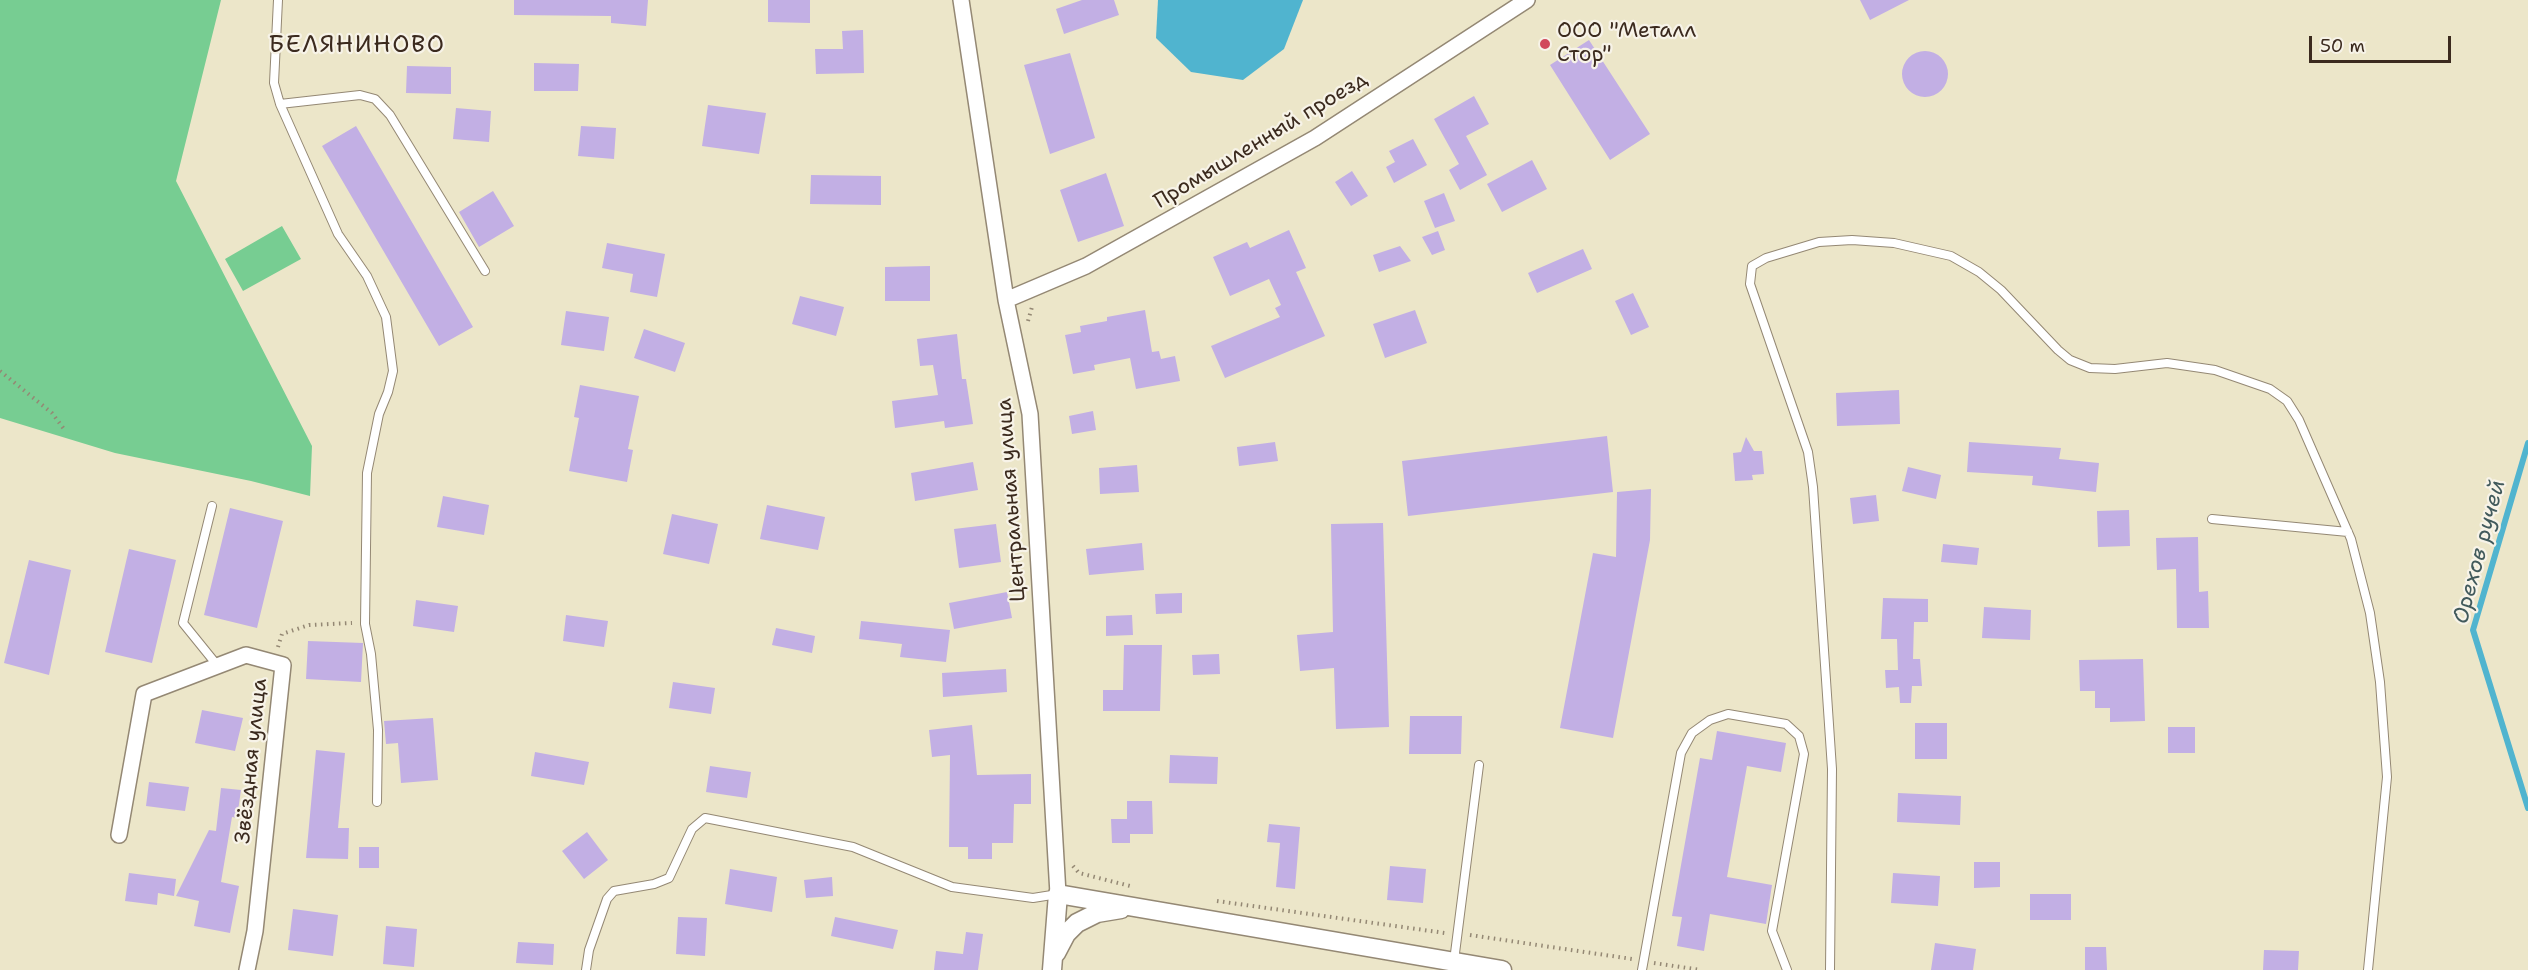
<!DOCTYPE html>
<html>
<head>
<meta charset="utf-8">
<style>
  body { margin:0 }
  #map { position:relative; width:2528px; height:970px; overflow:hidden; background:#ece6c9; font-family:"Shantell Sans",sans-serif }
  canvas { display:block }
  .scale { position:absolute; left:2309px; top:36px; width:142px; height:27px; box-sizing:border-box; border:3px solid #3b2a1e; border-top:0; padding-left:8px; font-size:18px; line-height:21px; white-space:nowrap; color:#3b2a1e; -webkit-text-stroke:4px #f7f3e8; paint-order:stroke }
</style>
</head>
<body>
<div id="map">
<canvas width="2528" height="970"></canvas>
<div class="scale">50 m</div>
</div>
<script>
const c = document.querySelector('canvas').getContext('2d');
c.lineJoin = 'round';
function paint(path, color) { c.fillStyle = color; c.fill(path, 'evenodd'); }
const shape = rows => new Path2D(rows.map(r => 'M' + r).join(''));
function strokePath(path, color, width, dash) { c.strokeStyle = color; c.lineWidth = width; c.lineCap = dash ? 'butt' : 'round'; c.setLineDash(dash || []); c.stroke(path); }
function write(font, color, halo, rows, align = 'center') {
  c.font = font + ' "Shantell Sans",sans-serif'; c.lineWidth = 4.5; c.setLineDash([]); c.textBaseline = 'middle'; c.strokeStyle = halo; c.fillStyle = color; for (const [text, x, y, turn = 0] of rows) {
    c.save(); c.translate(x, y); c.rotate((+turn || 0) * Math.PI / 180); c.textAlign = isNaN(turn) ? turn : align; if (halo) c.strokeText(text, 0, 0); c.fillText(text, 0, 0); c.restore();
  }
}
paint(shape([
  [0,0,221,0,176,181,312,446,310,496,251,481,115,453,0,418],
  [282,226,301,259,243,291,225,259]
]), '#77cd92');
paint(shape([
  [1158,0,1303,0,1284,49,1243,80,1191,72,1156,38]
]), '#50b4cf');
strokePath(shape([
  [2528,443,2473,630,2528,808]
]), '#50b4cf', 6);
paint(shape([
  [514,0,648,0,646,26,611,23,611,16,514,15],
  [768,0,810,0,810,23,768,22],
  [1082,0,1114,0,1119,15,1064,34,1056,9],
  [1860,0,1909,0,1870,20],
  [863,30,864,73,816,74,815,49,843,49,842,31],
  [1589,40,1650,134,1610,160,1550,65],
  '1902 74a23 23 0 1 1 46 0a23 23 0 1 1-46 0Z',
  [1070,53,1095,138,1050,154,1024,65],
  [534,63,579,64,578,91,534,91],
  [407,66,451,67,451,94,406,93],
  [1474,96,1489,124,1466,136,1487,175,1460,190,1449,170,1459,164,1434,119],
  [708,105,766,113,759,154,702,146],
  [456,108,491,111,489,142,453,139],
  [356,126,473,327,439,346,322,146],
  [581,126,616,128,614,159,578,156],
  [1413,139,1427,165,1394,183,1386,167,1395,162,1389,151],
  [1532,160,1547,189,1502,212,1487,184],
  [1352,171,1368,196,1351,206,1335,182],
  [1106,173,1124,226,1078,242,1060,190],
  [811,175,881,176,881,205,810,204],
  [493,191,514,226,479,247,459,212],
  [1444,193,1455,221,1435,228,1424,201],
  [1289,230,1306,268,1296,272,1325,336,1225,378,1211,346,1280,317,1275,308,1281,305,1269,279,1230,296,1213,257,1247,242,1250,248],
  [1438,231,1445,250,1432,255,1422,237],
  [607,243,665,254,657,297,630,292,633,274,602,268],
  [1400,246,1411,261,1379,272,1373,255],
  [1583,249,1592,269,1537,293,1528,273],
  [930,266,930,301,885,301,885,267],
  [1633,293,1649,327,1631,335,1615,301],
  [800,296,844,307,836,336,792,324],
  [1145,310,1152,352,1159,351,1161,359,1175,356,1180,381,1136,389,1130,358,1094,365,1095,370,1073,374,1065,335,1081,332,1080,326,1107,321,1107,317],
  [1415,310,1427,343,1385,358,1373,324],
  [566,311,609,317,604,351,561,345],
  [644,329,685,343,675,372,634,358],
  [957,334,962,379,966,379,973,424,945,428,944,421,895,428,892,401,938,395,933,365,920,366,917,339],
  [580,385,639,396,628,449,633,450,627,482,569,471,579,418,574,417],
  [1899,390,1900,424,1837,426,1836,393],
  [1093,411,1096,430,1072,434,1069,416],
  [1607,436,1613,492,1408,516,1402,461],
  [1746,437,1754,451,1762,451,1764,474,1752,475,1753,480,1735,481,1733,453,1741,452],
  [1275,442,1278,461,1239,466,1237,447],
  [1969,442,2061,448,2059,459,2099,463,2096,492,2032,485,2033,476,1967,472],
  [973,462,978,490,915,501,911,473],
  [1137,465,1139,492,1100,494,1099,468],
  [1908,467,1941,475,1936,499,1902,491],
  [1651,489,1650,540,1613,738,1560,728,1593,553,1616,557,1617,492],
  [1876,495,1879,521,1853,524,1850,498],
  [443,496,489,505,484,535,437,527],
  [767,505,825,517,818,550,760,539],
  [230,508,283,521,257,628,204,615],
  [2129,510,2130,546,2098,547,2097,511],
  [672,514,718,524,709,564,663,554],
  [1383,523,1389,727,1336,729,1334,668,1300,671,1297,635,1333,632,1331,524],
  [996,524,1001,562,959,568,954,529],
  [2198,537,2199,592,2208,591,2209,628,2177,628,2176,569,2157,570,2156,538],
  [1142,543,1144,570,1089,575,1086,549],
  [1943,544,1979,548,1977,565,1941,562],
  [129,549,176,560,152,663,105,652],
  [29,560,71,570,49,675,4,663],
  [1007,592,1012,618,954,629,949,603],
  [1182,593,1182,613,1156,614,1155,594],
  [1883,598,1928,599,1928,622,1914,622,1913,659,1920,659,1922,686,1912,686,1911,703,1900,703,1899,687,1886,688,1885,670,1898,670,1897,639,1881,639],
  [416,600,458,606,454,632,413,626],
  [1984,607,2031,610,2030,640,1982,638],
  [566,615,608,621,604,647,563,641],
  [1132,615,1133,635,1106,636,1106,616],
  [861,621,950,630,946,662,900,657,902,644,859,639],
  [776,628,815,636,812,653,772,645],
  [308,641,363,643,361,682,306,679],
  [1124,645,1162,645,1160,711,1103,711,1103,690,1123,690],
  [1219,654,1220,674,1193,675,1192,655],
  [2143,659,2145,721,2110,722,2110,708,2095,708,2095,691,2080,691,2079,660],
  [1006,669,1007,692,943,697,942,673],
  [673,682,715,688,711,714,669,708],
  [202,710,243,718,235,751,195,743],
  [1410,716,1462,716,1461,754,1409,754],
  [433,718,438,780,401,783,398,743,386,744,384,721],
  [1915,723,1947,723,1947,759,1915,759],
  [972,725,977,775,1031,774,1031,804,1014,804,1013,843,992,843,992,859,968,859,968,847,949,847,950,755,932,757,929,730],
  [2168,727,2195,727,2195,753,2168,753],
  [1717,731,1786,743,1781,772,1747,766,1727,877,1772,885,1766,924,1710,914,1704,951,1677,946,1682,917,1672,916,1700,758,1712,760],
  [316,750,345,753,338,828,349,828,348,859,306,858],
  [535,752,589,762,584,785,531,776],
  [1170,755,1218,757,1217,784,1169,783],
  [710,766,751,772,747,798,706,792],
  [149,782,189,787,185,811,146,806],
  [221,788,241,790,237,818,232,817,221,882,239,886,230,933,194,926,199,901,176,896,209,830,216,831],
  [1898,793,1961,796,1960,825,1897,822],
  [1127,801,1152,801,1153,834,1130,834,1130,843,1112,843,1111,819,1127,819],
  [1269,824,1300,827,1295,889,1276,887,1280,843,1267,842],
  [587,832,608,860,584,879,562,851],
  [359,847,379,847,379,868,359,868],
  [1974,862,2000,862,2000,887,1974,888],
  [1390,866,1426,869,1423,903,1387,900],
  [730,869,777,877,772,912,725,904],
  [129,873,176,879,174,896,158,893,157,905,125,901],
  [1893,873,1940,876,1938,906,1891,903],
  [832,877,833,896,806,898,804,880],
  [2030,894,2071,894,2071,920,2030,920],
  [293,909,338,915,333,956,288,950],
  [678,917,707,918,705,956,676,954],
  [835,917,898,930,893,949,831,936],
  [386,926,417,929,414,967,383,964],
  [966,932,983,934,978,970,934,970,936,951,963,954],
  [518,942,554,944,553,965,516,963],
  [1935,943,1976,949,1973,970,1931,970],
  [2085,947,2106,947,2107,970,2085,970],
  [2264,950,2299,951,2298,970,2263,970]
]), '#c2afe4');
const service = shape([
  [278,0,274,83,280,104,338,234,367,276,386,317,393,371,388,392,379,414,367,473,365,624,371,654,378,730,377,802],
  [280,104,360,95,375,99,390,115,485,271],
  [212,506,183,623,217,665],
  [2212,519,2348,532],
  [1454,961,1479,765],
  [586,970,589,950,607,899,614,891,654,884,669,878,692,829,705,818,853,847,952,887,1033,898,1058,894],
  [1642,970,1681,753,1692,733,1710,720,1728,714,1786,724,1799,736,1804,754,1772,931,1787,970],
  [1830,970,1832,769,1813,487,1808,452,1750,284,1752,266,1766,258,1819,242,1852,240,1894,243,1951,256,1979,272,2001,290,2058,350,2070,360,2090,368,2115,369,2167,363,2215,370,2270,389,2287,401,2299,420,2351,539,2370,613,2380,682,2387,777,2368,970]
]);
const minor = shape([
  [961,0,1006,300,1030,414,1058,894],
  [1006,300,1086,266,1315,138,1527,0],
  [119,835,144,694,246,655,283,665,255,931,247,970]
]);
const tertiary = shape([
  [1056,953,1066,934,1077,923,1097,913,1121,909],
  [1052,970,1058,894,1502,970]
]);
strokePath(service, '#948874', 10);
strokePath(minor, '#948874', 18);
strokePath(tertiary, '#948874', 21);
strokePath(shape([
  [1028,321,1032,307],
  [0,371,52,413,64,429],
  [278,647,282,634,309,625,352,623],
  [1073,866,1079,873,1130,886],
  [1217,901,1445,933],
  [1470,935,1632,959],
  [1654,963,1701,970]
]), '#948874', 4, [1.5, 4.5]);
strokePath(service, '#fff', 8);
strokePath(minor, '#fff', 15);
strokePath(tertiary, '#fff', 18);
for (const [x, y, r, color] of [
  [1545,44,6,"#d1495b"]
]) { const dot = new Path2D(); dot.arc(x, y, r, 0, 2 * Math.PI); c.fillStyle = color; c.fill(dot); strokePath(dot, '#f7f3e8', 2); }
write('21px', '#3b2a1e', '#f7f3e8', [
  ["ООО \"Металл",1557,32],
  ["Стор\"",1557,56]
], 'left');
write('21px', '#3b2a1e', '#f7f3e8', [
  ["Промышленный проезд",1261,141,-31],
  ["Центральная улица",1012,500,-94],
  ["Звёздная улица",252,761,-84]
]);
write('italic 22px', '#425a5c', '#f7f3e8', [
  ["Орехов ручей",2480,552,-75]
]);
c.letterSpacing = '1.5px';
write('24px', '#3b2a1e', '#f7f3e8', [
  ["БЕЛЯНИНОВО",357,46]
]);
c.letterSpacing = '0px';
</script>
</body>
</html>
